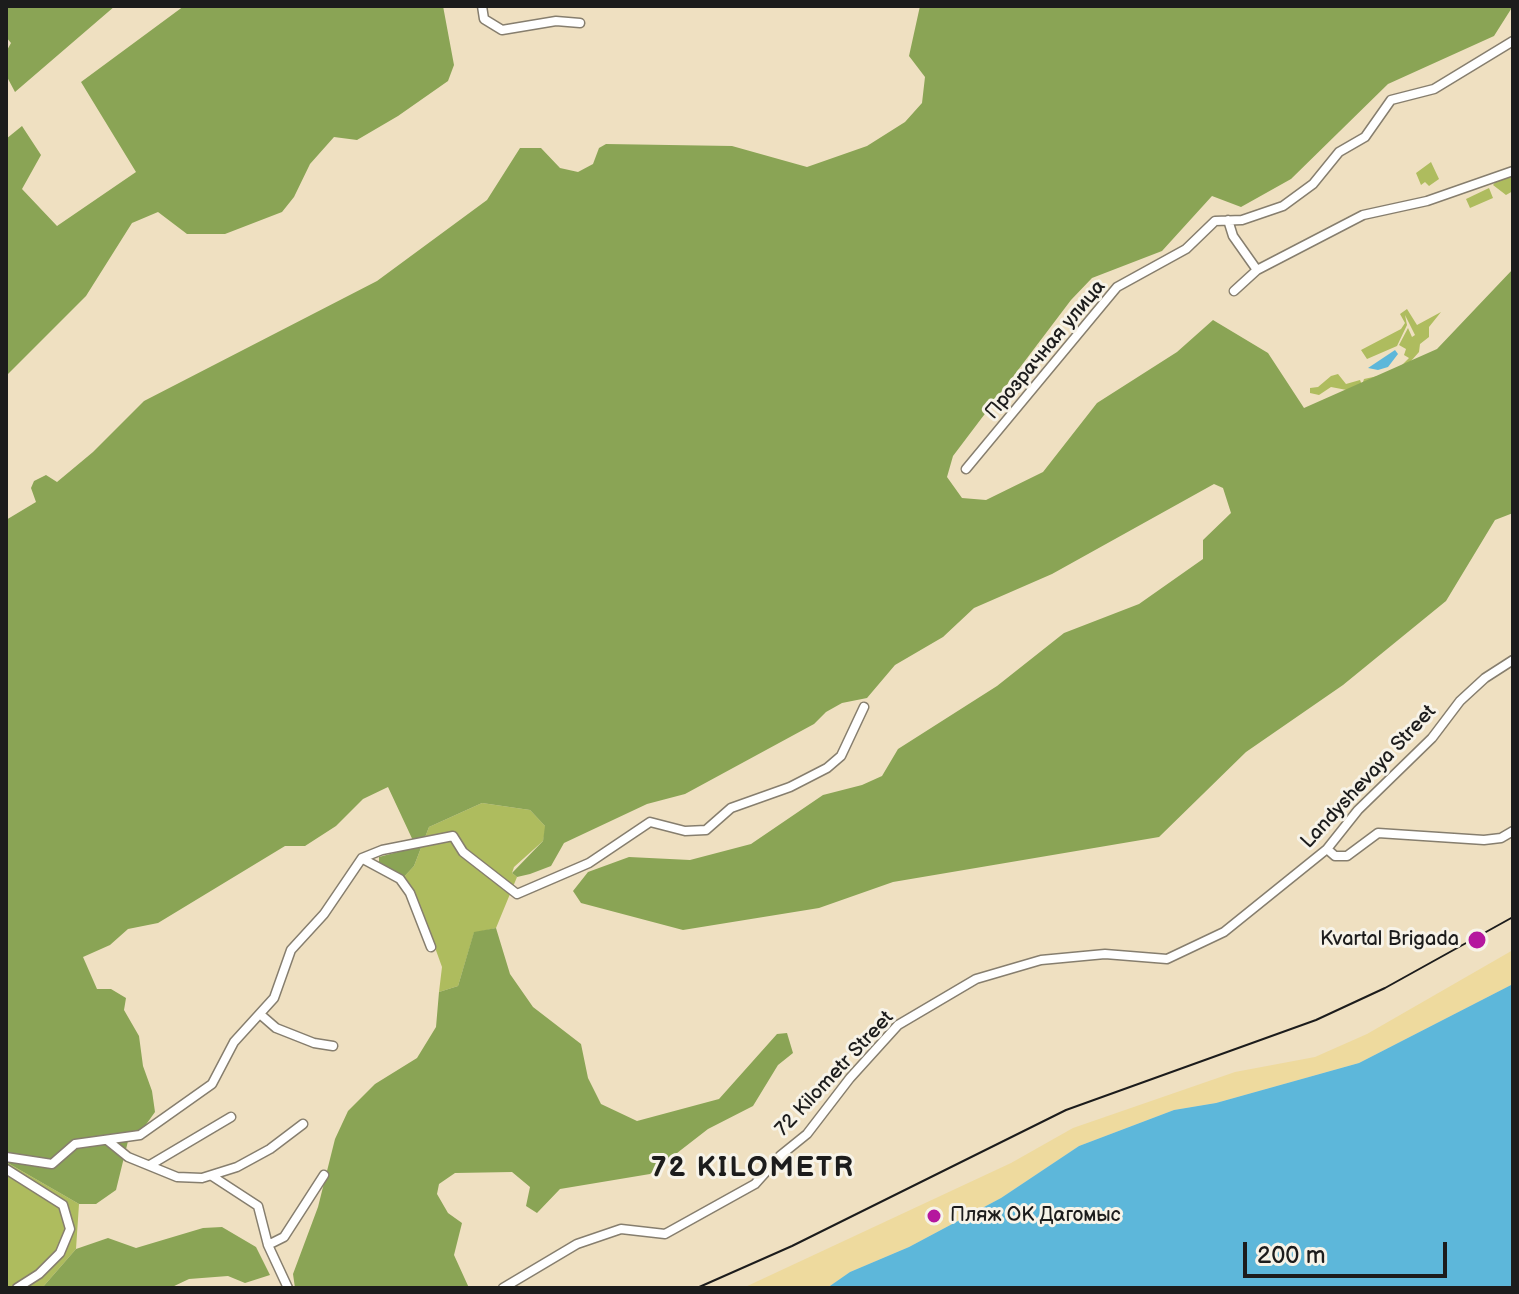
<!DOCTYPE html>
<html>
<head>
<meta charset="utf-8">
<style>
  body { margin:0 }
  #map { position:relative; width:1519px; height:1294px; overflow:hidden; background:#efe0c1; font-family:"Balsamiq Sans",sans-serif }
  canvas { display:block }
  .frame { position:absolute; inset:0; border:8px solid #1c1c1c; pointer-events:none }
  .scale { position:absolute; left:1243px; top:1242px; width:204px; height:36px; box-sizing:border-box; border:4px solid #1c1c1c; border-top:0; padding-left:10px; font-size:24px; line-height:28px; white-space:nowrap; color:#1c1c1c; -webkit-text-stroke:6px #f7f3e8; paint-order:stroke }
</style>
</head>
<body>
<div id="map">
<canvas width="1519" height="1294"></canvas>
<div class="frame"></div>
<div class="scale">200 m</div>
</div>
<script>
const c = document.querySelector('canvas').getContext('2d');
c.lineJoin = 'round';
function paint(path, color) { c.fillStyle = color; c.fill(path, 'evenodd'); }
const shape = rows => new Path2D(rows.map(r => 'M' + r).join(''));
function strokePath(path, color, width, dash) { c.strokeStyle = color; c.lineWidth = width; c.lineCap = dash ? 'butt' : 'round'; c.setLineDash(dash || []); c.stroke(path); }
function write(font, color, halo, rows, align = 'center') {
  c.font = font + ' "Balsamiq Sans",sans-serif'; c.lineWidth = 6; c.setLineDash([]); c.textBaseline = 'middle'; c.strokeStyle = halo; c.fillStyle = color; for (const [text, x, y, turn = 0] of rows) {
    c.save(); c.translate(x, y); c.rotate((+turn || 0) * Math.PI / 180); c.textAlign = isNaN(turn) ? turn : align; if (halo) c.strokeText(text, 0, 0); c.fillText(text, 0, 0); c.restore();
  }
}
paint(shape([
  [1431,162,1439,179,1429,186,1425,182,1421,185,1416,173],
  [1513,175,1513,191,1506,195,1493,185,1497,180],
  [1489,188,1493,198,1470,208,1466,199],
  [1407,309,1417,325,1441,312,1429,327,1429,337,1420,344,1419,352,1396,378,1352,391,1331,387,1319,395,1310,393,1310,388,1318,387,1331,376,1338,374,1346,384,1360,380,1362,385,1364,379,1387,374,1400,367,1409,358,1404,355,1406,349,1399,345,1408,328,1412,337,1415,335,1405,315,1407,325,1397,346,1367,359,1361,350,1401,329,1405,323,1400,314],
  [482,803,530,810,546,827,543,841,514,867,512,873,517,877,496,928,474,933,458,986,439,992,442,967,420,906,403,878,414,866,429,827],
  [6,1162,79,1204,76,1249,42,1288,6,1288]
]), '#aebc5e');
paint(shape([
  [6,6,115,6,15,92,6,75,6,52,11,43,6,37],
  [184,6,443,6,454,65,448,81,398,116,357,140,334,137,310,164,294,197,282,212,225,234,187,234,158,212,132,223,86,296,6,376,6,139,22,126,41,155,22,189,57,226,136,172,81,82],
  [920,6,1513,6,1494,36,1388,84,1291,179,1241,207,1212,196,1162,251,1092,278,1071,300,953,456,947,477,962,498,986,500,1043,472,1097,403,1177,352,1213,320,1268,353,1304,408,1437,349,1513,269,1513,513,1495,520,1446,601,1343,685,1246,752,1159,837,893,882,819,908,683,930,581,903,573,891,588,872,629,857,690,860,751,844,823,795,862,785,882,776,898,749,997,686,1064,633,1139,604,1203,559,1203,540,1231,513,1223,488,1214,484,1052,574,974,608,943,637,895,665,867,698,842,703,826,712,814,724,685,794,647,804,564,843,551,866,530,874,517,877,512,873,543,841,545,826,530,810,482,803,429,827,414,866,403,878,379,863,379,857,416,847,388,787,363,799,336,826,305,846,285,846,158,923,128,929,110,945,83,957,97,989,111,989,126,998,124,1010,139,1036,143,1066,152,1091,155,1112,145,1126,129,1137,116,1190,96,1204,79,1204,6,1162,6,520,36,502,31,488,34,481,46,475,57,482,93,452,144,401,377,281,487,200,520,148,541,148,560,168,578,172,593,164,599,148,606,144,732,146,807,167,867,146,905,122,922,103,925,77,909,56],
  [496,928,510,974,533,1007,581,1044,588,1078,601,1104,637,1121,719,1099,777,1034,787,1033,793,1053,778,1065,753,1106,708,1129,650,1174,560,1189,537,1213,526,1206,530,1187,512,1172,455,1173,439,1184,437,1194,448,1213,462,1223,454,1255,469,1288,295,1288,293,1274,318,1207,335,1139,348,1111,375,1084,417,1058,436,1027,439,992,458,986,474,932],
  [222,1227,256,1247,270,1275,245,1283,228,1276,189,1279,170,1288,42,1288,76,1249,108,1238,136,1248,203,1228]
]), '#8aa455');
paint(shape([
  [1513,950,1513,984,1359,1063,1216,1103,1174,1110,1079,1146,1001,1198,909,1247,850,1272,827,1288,743,1288,1011,1163,1073,1128,1235,1072,1315,1057,1367,1034]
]), '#eeda9e');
paint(shape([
  [1395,350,1398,354,1388,367,1378,370,1368,368],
  [1513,984,1513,1288,827,1288,850,1272,909,1247,1001,1198,1079,1146,1174,1110,1216,1103,1359,1063]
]), '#5db7da');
const minor = shape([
  [482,6,484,19,502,30,556,21,580,23],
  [1228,220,1233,236,1257,270,1234,291],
  [1257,270,1363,215,1427,201,1513,171],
  [966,469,1117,287,1186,249,1215,221,1242,220,1283,206,1313,184,1339,152,1365,137,1391,100,1434,89,1513,41],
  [1327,849,1335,856,1347,856,1378,833,1484,840,1501,838,1513,831],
  [363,859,400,879,410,893,431,947],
  [261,1015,276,1028,314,1043,333,1046],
  [107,1140,128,1157,177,1177,202,1178,237,1167,270,1149,303,1124],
  [6,1157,52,1164,75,1144,140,1135,212,1084,234,1042,274,998,291,950,324,914,362,858,382,850,453,836,463,852,517,894,589,863,650,822,685,831,706,830,731,808,790,787,827,768,841,756,864,707],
  [150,1165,231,1117],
  [6,1169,63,1205,70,1229,60,1253,39,1274,17,1288],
  [212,1176,258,1206,268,1245,288,1288],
  [268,1245,284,1237,324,1175],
  [503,1288,577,1244,621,1229,665,1234,755,1184,781,1155,807,1134,850,1078,898,1025,976,979,1041,960,1105,954,1167,959,1224,932,1327,849,1358,810,1432,738,1460,701,1485,678,1513,660]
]);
strokePath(minor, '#867e6e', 11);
strokePath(minor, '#fff', 8);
strokePath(shape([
  [697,1288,792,1246,1066,1110,1316,1020,1385,988,1513,917]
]), '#1c1c1c', 2);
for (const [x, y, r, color] of [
  [1477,940,10,"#b5179e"],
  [934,1216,8,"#b5179e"]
]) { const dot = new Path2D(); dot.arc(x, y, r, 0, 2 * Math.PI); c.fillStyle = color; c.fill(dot); strokePath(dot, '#f7f3e8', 3); }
write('20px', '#1c1c1c', '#f7f3e8', [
  ["Прозрачная улица",1046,350,-50],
  ["Landyshevaya Street",1369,777,-47],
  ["72 Kilometr Street",835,1074,-47]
]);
write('20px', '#1c1c1c', '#f7f3e8', [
  ["Kvartal Brigada",1459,940],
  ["Пляж ОК Дагомыс",950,1216,"left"]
], 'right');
c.letterSpacing = '2px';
write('bold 28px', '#1c1c1c', '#f7f3e8', [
  ["72 KILOMETR",753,1169]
]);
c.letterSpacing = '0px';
</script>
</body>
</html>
